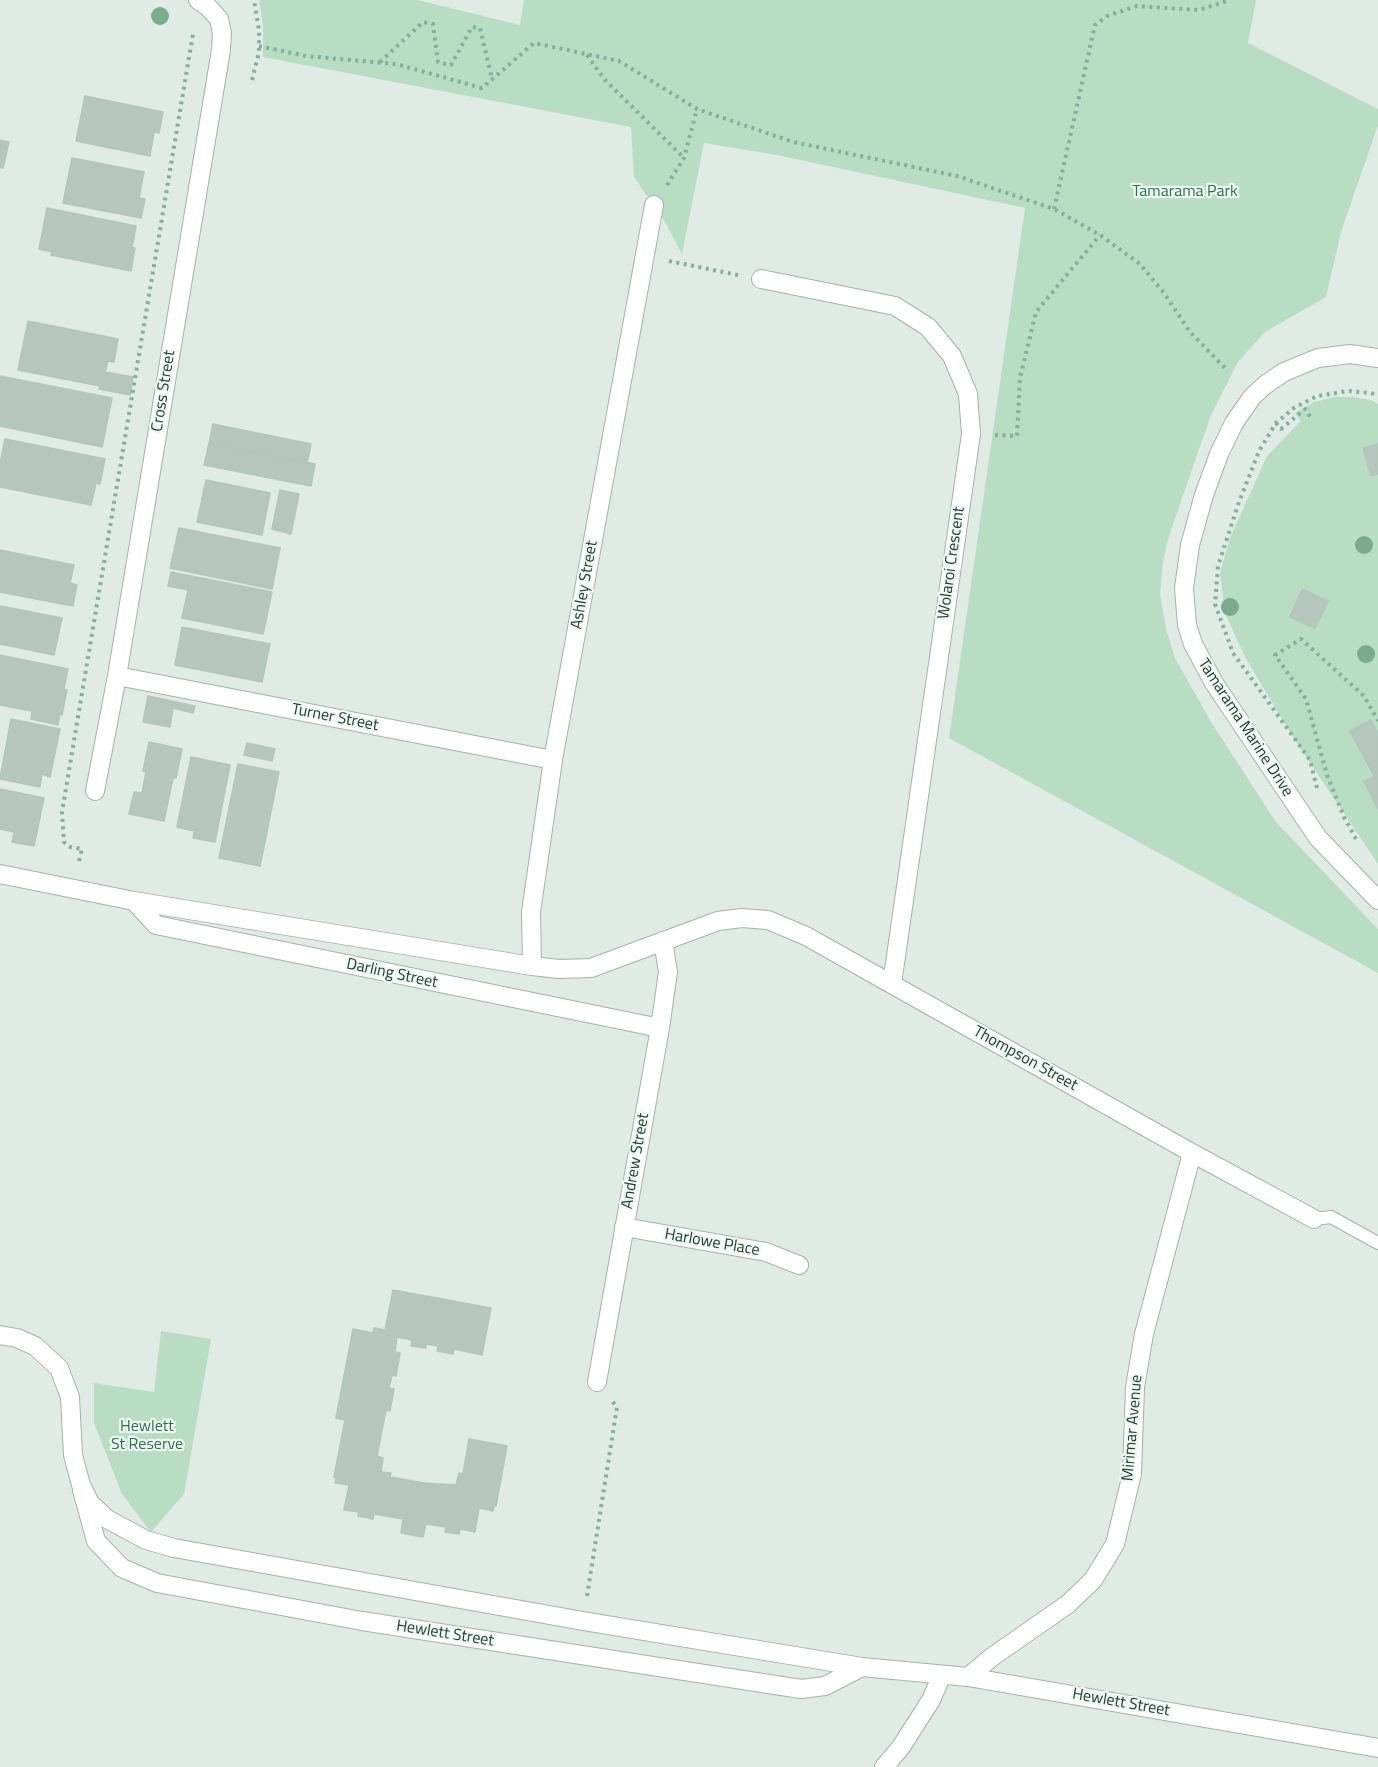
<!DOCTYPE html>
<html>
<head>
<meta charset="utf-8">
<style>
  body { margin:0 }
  canvas { display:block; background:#e0ebe6 }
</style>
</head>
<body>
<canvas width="1378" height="1767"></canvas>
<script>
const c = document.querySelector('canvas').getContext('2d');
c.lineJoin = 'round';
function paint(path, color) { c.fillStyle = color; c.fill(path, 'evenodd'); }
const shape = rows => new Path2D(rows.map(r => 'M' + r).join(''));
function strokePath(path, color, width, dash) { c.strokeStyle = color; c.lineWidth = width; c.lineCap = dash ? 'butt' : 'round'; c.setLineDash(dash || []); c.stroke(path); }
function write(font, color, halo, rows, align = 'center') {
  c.font = font + ' "Titillium Web",sans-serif'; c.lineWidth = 4.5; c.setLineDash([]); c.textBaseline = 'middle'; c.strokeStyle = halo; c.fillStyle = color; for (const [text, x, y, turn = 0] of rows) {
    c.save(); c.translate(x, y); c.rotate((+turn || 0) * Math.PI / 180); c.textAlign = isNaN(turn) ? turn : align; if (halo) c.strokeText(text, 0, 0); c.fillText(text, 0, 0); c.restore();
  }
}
paint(shape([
  [259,0,418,0,520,25,524,0,1256,0,1248,43,1378,109,1378,125,1341,232,1326,297,1265,332,1238,362,1211,415,1169,536,1163,561,1160,594,1166,629,1175,658,1211,722,1276,822,1378,929,1378,973,949,738,1025,208,777,155,704,143,682,254,665,222,634,177,631,127,263,57,263,27],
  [1335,397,1353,397,1371,400,1378,404,1378,864,1296,742,1245,657,1225,613,1220,572,1230,538,1267,456,1301,421,1295,413,1314,402],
  [161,1331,211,1339,184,1494,151,1532,122,1494,94,1423,94,1383,154,1392]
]), '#b8ddc3');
const building = shape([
  [85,96,163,112,159,133,154,132,150,156,76,141,85,96],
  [0,140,9,142,3,168,0,167,0,140],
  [72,158,144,172,139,198,145,199,141,218,63,203,72,158],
  [47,208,136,226,132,248,135,248,131,271,51,255,52,252,39,249,47,208],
  [28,321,118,339,114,362,108,361,105,372,133,377,130,395,99,389,100,386,18,370,28,321],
  [0,376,112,398,102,447,0,426,0,376],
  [213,424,311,444,307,463,209,444,213,424],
  [5,439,105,459,100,484,96,483,91,505,0,487,0,464,5,439],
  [209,443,315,464,311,486,204,465,209,443],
  [1378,444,1378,474,1371,476,1363,448,1378,444],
  [206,480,270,493,262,535,197,522,206,480],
  [280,490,299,494,291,534,272,529,280,490],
  [179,528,280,548,272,589,170,568,179,528],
  [0,550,74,565,70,583,77,585,73,606,0,592,0,550],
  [171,572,272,592,263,634,182,618,188,590,168,586,171,572],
  [1302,589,1328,601,1315,628,1290,617,1302,589],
  [0,606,62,618,54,655,0,644,0,606],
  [182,627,270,644,262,682,175,665,182,627],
  [0,655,68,669,64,689,67,690,62,715,60,714,58,725,31,719,32,711,0,705,0,655],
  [148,696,195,706,193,713,173,708,170,727,143,722,148,696],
  [11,719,60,729,50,777,42,774,40,787,0,779,11,719],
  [1371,720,1378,734,1378,809,1364,782,1374,776,1350,731,1371,720],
  [149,742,182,749,176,778,173,778,164,821,129,814,134,792,142,793,146,772,143,771,149,742],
  [247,743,275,749,272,761,244,755,247,743],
  [191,757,230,765,215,842,193,838,194,831,177,827,191,757],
  [238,764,279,772,260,866,219,858,238,764],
  [0,789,44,798,34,846,12,842,14,832,0,829,0,789],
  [393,1290,491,1308,482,1355,454,1349,453,1354,437,1351,438,1346,426,1344,426,1348,411,1346,412,1340,397,1337,395,1352,400,1353,396,1376,392,1375,389,1388,394,1389,390,1411,386,1410,377,1456,383,1458,381,1472,391,1473,390,1477,424,1483,456,1485,459,1473,463,1474,469,1439,507,1446,496,1506,494,1506,493,1511,479,1508,475,1532,460,1529,459,1534,445,1532,446,1527,426,1524,423,1537,401,1533,403,1519,374,1514,373,1519,358,1516,359,1512,344,1510,349,1485,335,1483,336,1478,334,1477,345,1420,336,1418,353,1329,373,1333,374,1328,385,1330,393,1290]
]);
paint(building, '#b5c6bf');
strokePath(building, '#b2c5be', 1.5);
const service = shape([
  [1314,1219,1331,1217,1378,1243]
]);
const minor = shape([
  [761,279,895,306,928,327,952,356,968,394,971,434,892,984],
  [1378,358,1350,354,1318,358,1284,372,1265,385,1252,397,1234,423,1219,454,1204,495,1190,545,1184,588,1187,625,1193,644,1214,683,1318,838,1378,900],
  [117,676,553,760],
  [95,791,117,676,221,50,222,33,219,19,207,6,198,0],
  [0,874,134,901,532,966,559,969,591,968,718,921,742,918,768,920,806,936,1192,1153,1314,1219],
  [134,901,156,925,660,1028],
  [532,966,531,912,553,760,654,205],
  [624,1227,766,1252,799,1265],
  [597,1382,660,1028,668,972,663,941],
  [82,1490,96,1541,122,1568,157,1583,362,1621,801,1689,825,1686,862,1667],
  [968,1677,992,1657,1068,1604,1093,1580,1115,1544,1132,1474,1135,1387,1144,1334,1192,1153],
  [884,1767,901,1747,931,1700,942,1675]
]);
const tertiary = shape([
  [0,1335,17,1338,35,1346,59,1368,70,1397,73,1455,81,1485,90,1503,107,1519,146,1540,174,1548,583,1621,862,1667,968,1677,1378,1748]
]);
strokePath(service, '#a3b3ad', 14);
strokePath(minor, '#a3b3ad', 20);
strokePath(tertiary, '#a3b3ad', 20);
strokePath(shape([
  [259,46,306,56,396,64,482,88,534,43,619,61,697,109,793,142,957,176,1054,209,1100,235,1140,264,1164,293,1190,332,1228,371],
  [587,55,605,80,684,158],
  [380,62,423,22,433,24,438,62,451,65,472,27,480,28,492,79],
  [252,80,259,52,259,30,254,0],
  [667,185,684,158,697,109],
  [1054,209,1095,25,1107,16,1137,6,1199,10,1230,0],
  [669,261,738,275],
  [1276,423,1281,429,1305,409,1312,419],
  [995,435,1017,436,1020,378,1036,312,1100,235],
  [1317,788,1310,760,1233,653,1215,604,1218,566,1239,502,1259,451,1276,423,1294,408,1317,396,1348,391,1371,393,1378,396],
  [1356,839,1344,817,1327,775,1306,699,1275,655,1301,639,1364,696,1378,721],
  [79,861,82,849,70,847,64,842,62,812,193,34],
  [587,1596,617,1407,612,1401]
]), '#80b0a2', 4, [3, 4.5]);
strokePath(service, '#fff', 12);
strokePath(minor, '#fff', 18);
strokePath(tertiary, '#fff', 18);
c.fillStyle = '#7caa8f';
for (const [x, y] of [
  [160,16],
  [1364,545],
  [1230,607],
  [1366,654]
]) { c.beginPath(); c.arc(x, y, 9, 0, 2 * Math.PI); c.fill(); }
write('16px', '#2a7448', '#f0f8f4', [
  ["Tamarama Park",1185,192],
  ["Hewlett",147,1427],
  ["St Reserve",147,1445]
]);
write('16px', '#203c35', '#f0f8f4', [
  ["Cross Street",164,391,-81],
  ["Wolaroi Crescent",952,563,-82],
  ["Ashley Street",585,585,-80],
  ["Turner Street",335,718,11],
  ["Tamarama Marine Drive",1245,728,57],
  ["Darling Street",392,974,12],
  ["Thompson Street",1025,1059,29],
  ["Andrew Street",636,1161,-80],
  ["Harlowe Place",712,1243,10],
  ["Mirimar Avenue",1133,1428,-85],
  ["Hewlett Street",445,1634,9],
  ["Hewlett Street",1121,1703,10]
]);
</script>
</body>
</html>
